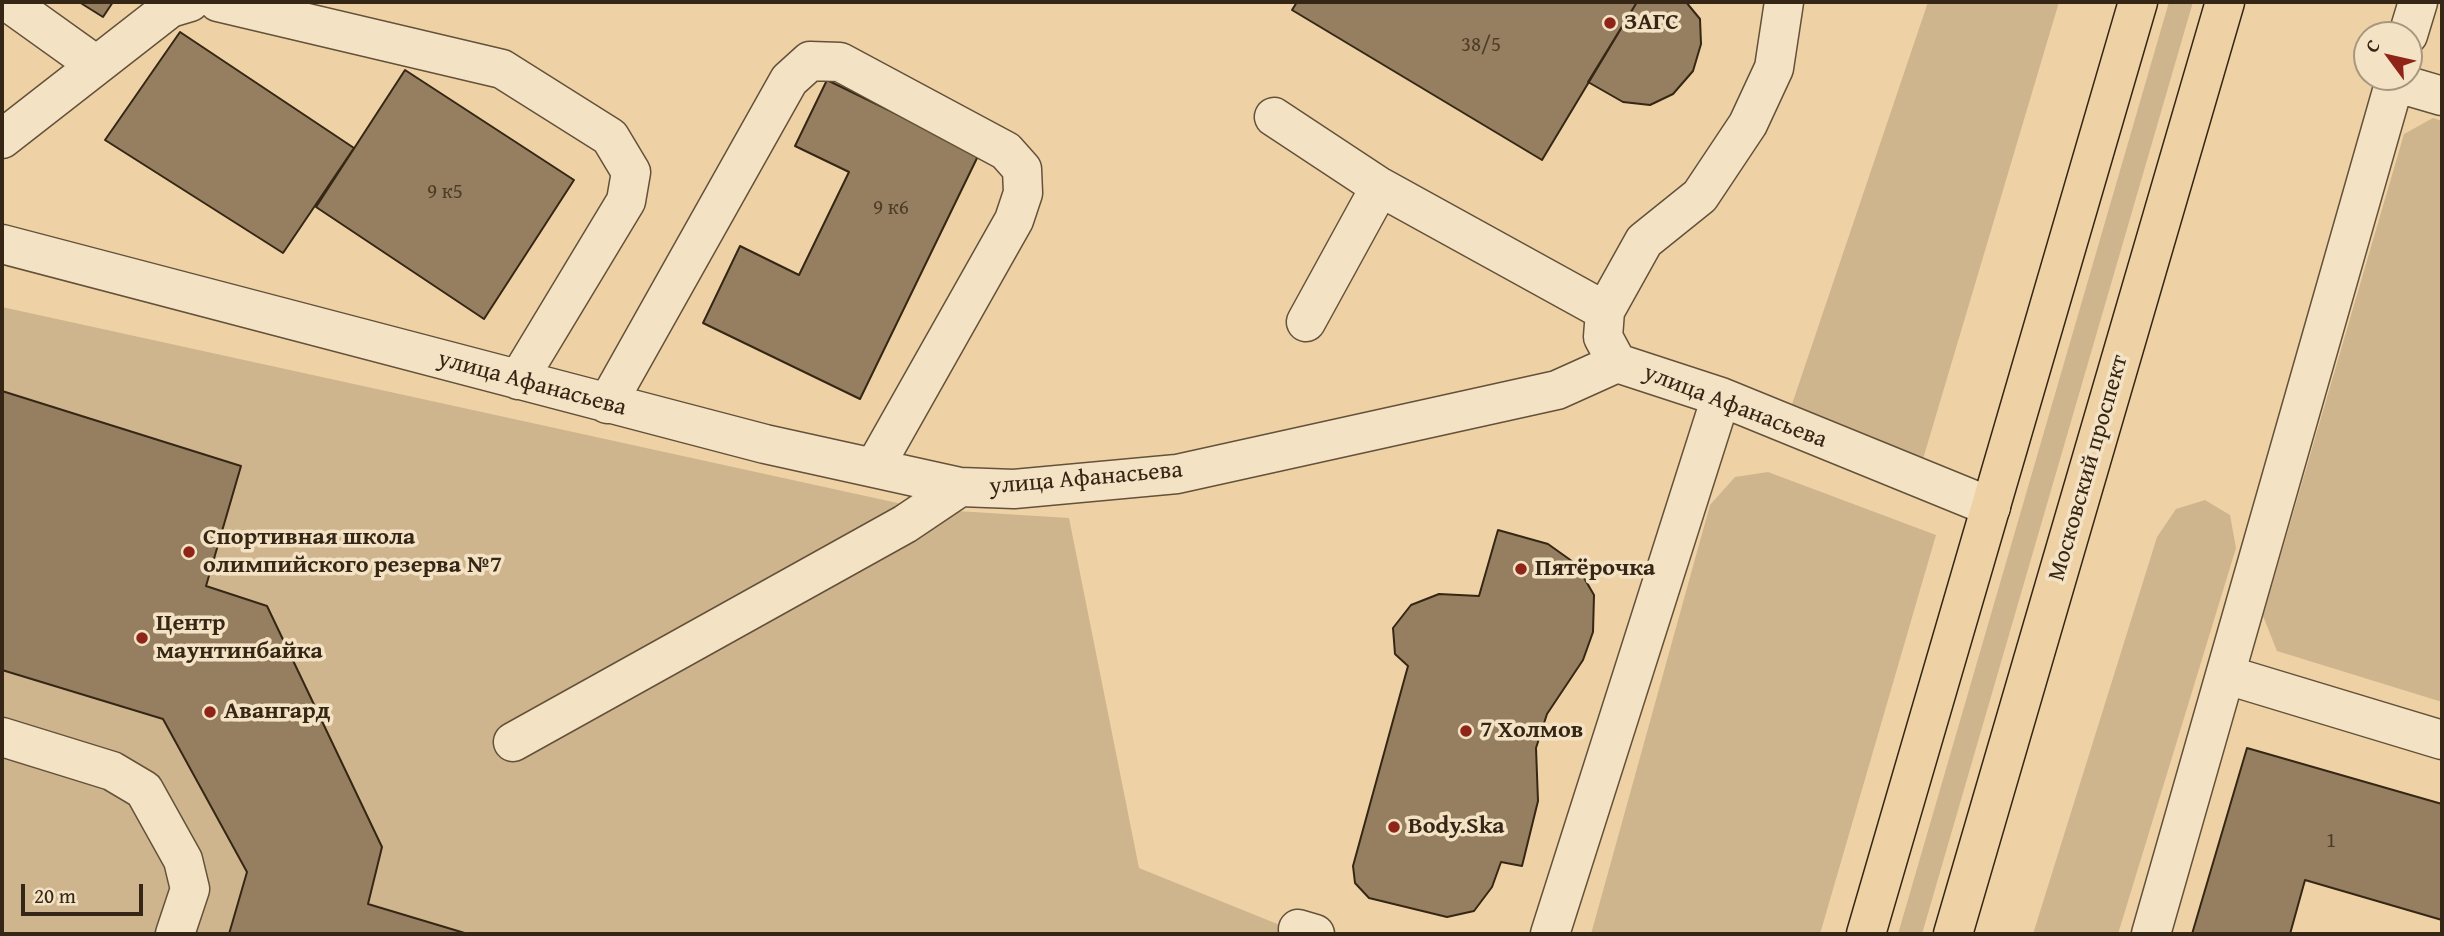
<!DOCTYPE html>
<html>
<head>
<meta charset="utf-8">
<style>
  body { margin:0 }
  #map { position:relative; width:2444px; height:936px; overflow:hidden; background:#eed2a6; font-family:"Gentium Book Plus",serif }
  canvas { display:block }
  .frame { position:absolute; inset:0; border:4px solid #352615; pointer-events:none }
  .north { position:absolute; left:2353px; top:21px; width:70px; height:70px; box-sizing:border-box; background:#f4e2c5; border:2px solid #a8977f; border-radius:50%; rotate:303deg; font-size:19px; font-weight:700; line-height:28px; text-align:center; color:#352615 }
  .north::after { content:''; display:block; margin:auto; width:24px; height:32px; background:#8f2418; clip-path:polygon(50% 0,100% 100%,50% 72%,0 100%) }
  .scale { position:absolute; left:21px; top:884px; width:122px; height:32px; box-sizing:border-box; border:4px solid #352615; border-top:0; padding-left:9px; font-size:21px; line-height:24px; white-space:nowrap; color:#352615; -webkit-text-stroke:5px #f4e2c5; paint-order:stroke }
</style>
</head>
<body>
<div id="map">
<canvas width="2444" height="936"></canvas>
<div class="frame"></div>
<div class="north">С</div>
<div class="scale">20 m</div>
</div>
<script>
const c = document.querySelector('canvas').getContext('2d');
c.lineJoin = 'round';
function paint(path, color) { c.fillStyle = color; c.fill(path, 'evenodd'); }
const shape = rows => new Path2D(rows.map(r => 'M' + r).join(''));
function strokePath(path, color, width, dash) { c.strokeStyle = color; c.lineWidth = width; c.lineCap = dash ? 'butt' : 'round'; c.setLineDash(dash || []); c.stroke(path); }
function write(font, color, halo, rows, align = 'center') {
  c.font = font + ' "Gentium Book Plus",serif'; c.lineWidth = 7; c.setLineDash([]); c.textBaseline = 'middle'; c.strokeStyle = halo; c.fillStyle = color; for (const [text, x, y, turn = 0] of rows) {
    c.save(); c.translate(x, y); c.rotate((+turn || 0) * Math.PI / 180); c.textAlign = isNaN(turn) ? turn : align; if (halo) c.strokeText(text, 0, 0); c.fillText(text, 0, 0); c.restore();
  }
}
paint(shape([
  [1928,2,2059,2,1923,459,1787,419],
  [2169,2,2193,2,1922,934,1898,934],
  [2433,118,2442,121,2442,702,2277,651,2263,616,2404,134],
  [2,307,925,509,1069,518,1139,868,1302,934,2,934],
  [1768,472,1936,535,1820,934,1591,934,1710,505,1735,477],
  [2205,500,2230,515,2236,548,2118,934,2033,934,2157,537,2176,509]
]), '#cfb58d');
const building = shape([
  [79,2,113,2,103,17,79,2],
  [1297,2,1637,2,1542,160,1292,10,1297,2],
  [1637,2,1686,2,1700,19,1701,44,1693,71,1673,94,1650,105,1623,102,1588,82,1637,2],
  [180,32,354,148,283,253,105,140,180,32],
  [405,70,574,180,484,319,316,207,405,70],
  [827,80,979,154,860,399,703,323,740,246,799,275,849,172,795,146,827,80],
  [2,391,241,466,206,586,267,606,382,847,368,904,468,934,229,934,247,872,163,719,2,670,2,391],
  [1498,530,1548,544,1576,564,1594,595,1593,632,1583,660,1547,714,1536,748,1538,801,1522,866,1501,862,1492,887,1474,911,1447,917,1369,898,1355,883,1353,866,1408,666,1395,654,1393,628,1411,605,1439,594,1479,596,1498,530],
  [2247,748,2442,804,2442,920,2305,880,2290,934,2192,934,2247,748]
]);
paint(building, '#957f60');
strokePath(building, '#352615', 2);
const minor = shape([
  [8,2,96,65],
  [218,2,502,69,610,137,631,172,626,201,518,380],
  [2408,35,2418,2],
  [2394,82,2442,96],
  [1274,117,1380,187,1605,311],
  [2,139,170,8,190,2],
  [2,244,765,444,960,487,1014,489,1177,474,1557,390,1617,363,1721,397,1991,507],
  [1306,322,1380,187],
  [1617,363,1603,337,1605,311,1644,241,1700,196,1748,124,1774,68,1784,2],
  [607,404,789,80,810,61,840,62,1006,151,1022,169,1023,193,1014,220,874,468],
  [2227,675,2442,740],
  [2,737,112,771,144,790,183,860,190,889,175,934],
  [513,742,905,524,960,487],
  [1298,929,1315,934],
  [1550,934,1721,397],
  [2151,934,2396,77]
]);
const major = shape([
  [1866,934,2138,2],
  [1953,934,2225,2]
]);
strokePath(minor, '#635139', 41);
strokePath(major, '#352615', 41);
strokePath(minor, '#f4e2c5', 38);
strokePath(major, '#eed2a6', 38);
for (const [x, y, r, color] of [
  [1610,23,7,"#8f2418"],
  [189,552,7,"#8f2418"],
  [1521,569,7,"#8f2418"],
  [142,638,7,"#8f2418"],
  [210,712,7,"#8f2418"],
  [1466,731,7,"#8f2418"],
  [1394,827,7,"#8f2418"]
]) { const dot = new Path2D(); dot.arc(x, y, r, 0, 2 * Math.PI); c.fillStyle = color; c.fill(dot); strokePath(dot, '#f4e2c5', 2.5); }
write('21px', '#4d3c28', null, [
  ["38/5",1481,46],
  ["9 к5",445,193],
  ["9 к6",891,209],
  ["1",2331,842]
]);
write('bold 24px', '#352615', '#f4e2c5', [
  ["ЗАГС",1624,23],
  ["Спортивная школа",203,538],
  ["олимпийского резерва №7",203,566],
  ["Пятёрочка",1535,569],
  ["Центр",156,624],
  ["маунтинбайка",156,652],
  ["Авангард",224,712],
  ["7 Холмов",1480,731],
  ["Body.Ska",1408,827]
], 'left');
write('24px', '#352615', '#f4e2c5', [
  ["улица Афанасьева",532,384,15],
  ["улица Афанасьева",1735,407,21],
  ["Московский проспект",2089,468,-74],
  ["улица Афанасьева",1086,479,-5]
]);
</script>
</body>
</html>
